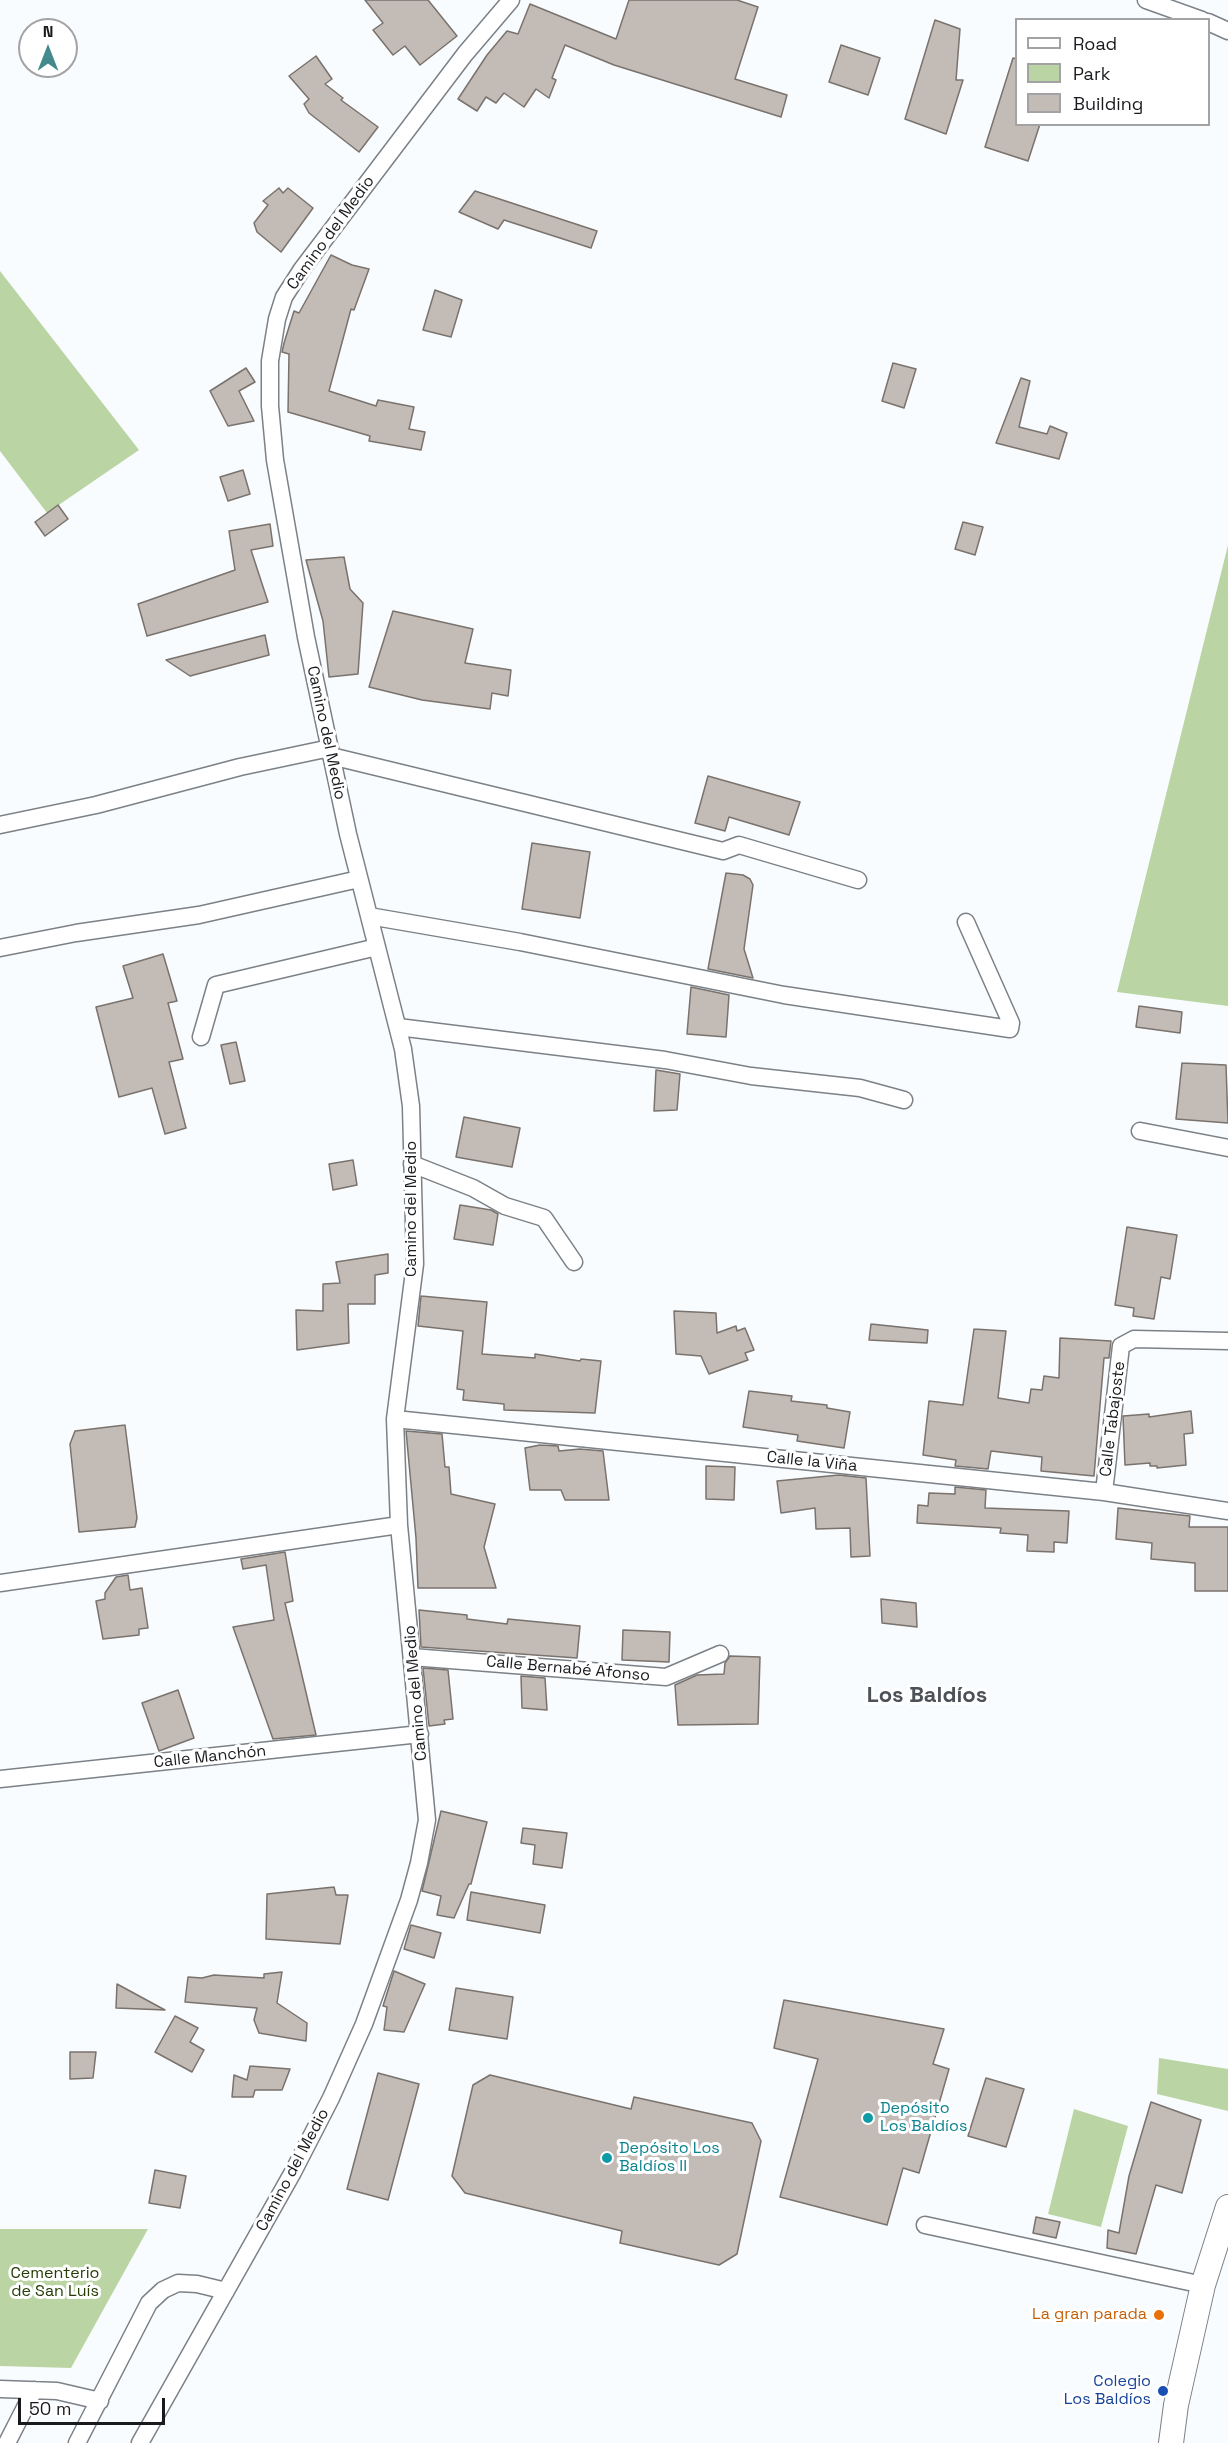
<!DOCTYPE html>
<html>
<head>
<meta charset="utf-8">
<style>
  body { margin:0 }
  #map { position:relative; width:1228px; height:2443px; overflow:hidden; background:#f9fcfe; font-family:"Space Grotesk",sans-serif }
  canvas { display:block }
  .legend { position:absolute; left:1015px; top:18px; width:195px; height:108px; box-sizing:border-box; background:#fff; border:2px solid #a3a3a5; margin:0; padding:8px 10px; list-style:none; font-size:18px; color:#181a1d }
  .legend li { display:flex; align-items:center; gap:12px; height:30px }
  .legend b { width:30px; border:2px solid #a3a3a5 }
  .north { position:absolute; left:18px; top:18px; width:60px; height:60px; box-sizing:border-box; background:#fff; border:2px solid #a3a3a5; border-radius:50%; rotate:0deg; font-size:16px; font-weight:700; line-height:24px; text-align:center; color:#181a1d }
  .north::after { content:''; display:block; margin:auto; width:21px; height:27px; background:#428a8b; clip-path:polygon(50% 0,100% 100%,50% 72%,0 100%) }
  .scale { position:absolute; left:18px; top:2398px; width:147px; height:27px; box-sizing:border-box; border:3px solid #181a1d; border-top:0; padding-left:8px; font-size:18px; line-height:21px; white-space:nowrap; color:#181a1d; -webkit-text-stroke:4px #fff; paint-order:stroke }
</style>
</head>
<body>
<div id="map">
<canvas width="1228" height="2443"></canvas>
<ul class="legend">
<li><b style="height:8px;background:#fff"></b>Road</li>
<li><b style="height:16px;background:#bad5a3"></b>Park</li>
<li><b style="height:16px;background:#c3bbb6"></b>Building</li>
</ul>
<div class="north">N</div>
<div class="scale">50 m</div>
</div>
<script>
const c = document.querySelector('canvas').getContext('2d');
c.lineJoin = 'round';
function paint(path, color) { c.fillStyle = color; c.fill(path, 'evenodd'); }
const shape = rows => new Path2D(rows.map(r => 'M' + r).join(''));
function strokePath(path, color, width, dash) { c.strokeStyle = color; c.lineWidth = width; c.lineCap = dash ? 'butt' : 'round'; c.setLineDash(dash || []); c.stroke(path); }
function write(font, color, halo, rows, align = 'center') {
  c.font = font + ' "Space Grotesk",sans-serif'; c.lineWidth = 6; c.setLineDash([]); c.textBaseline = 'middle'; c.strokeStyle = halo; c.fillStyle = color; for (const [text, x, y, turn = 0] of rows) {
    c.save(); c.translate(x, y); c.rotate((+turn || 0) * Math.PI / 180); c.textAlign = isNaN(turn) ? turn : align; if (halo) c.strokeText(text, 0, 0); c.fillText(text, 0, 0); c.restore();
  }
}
paint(shape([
  [0,271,139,450,47,513,0,451],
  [1228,545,1228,1006,1117,992],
  [1159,2058,1228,2069,1228,2111,1157,2094],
  [1074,2109,1128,2126,1101,2227,1048,2214],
  [0,2229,148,2229,71,2368,0,2366]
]), '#bad5a3');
const building = shape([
  [365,0,428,0,457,36,420,65,405,46,393,55,373,30,383,23,365,0],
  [629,0,737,0,758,7,735,79,787,95,781,117,614,65,565,45,552,78,556,80,549,98,536,89,524,107,504,93,496,103,486,97,477,111,458,99,487,55,507,31,518,34,530,4,616,39,629,0],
  [935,20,960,29,956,80,963,80,946,134,905,119,935,20],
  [841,45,880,58,868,95,829,82,841,45],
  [316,56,332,79,325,84,343,98,341,100,378,127,359,152,309,113,304,104,309,99,289,76,316,56],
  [1013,58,1017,59,1017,124,1040,124,1028,161,985,147,1013,58],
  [279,188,283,193,288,188,313,208,281,252,257,232,254,223,268,205,263,201,279,188],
  [475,191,597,231,591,248,504,220,498,229,459,212,475,191],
  [331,255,352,265,369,269,354,310,351,309,329,391,376,406,378,400,414,407,409,429,425,432,421,450,369,441,370,436,288,412,289,354,282,352,284,343,294,311,299,313,331,255],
  [435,290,462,300,451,337,423,330,435,290],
  [893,363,916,369,904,408,882,401,893,363],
  [246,368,255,382,239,391,254,421,228,426,210,391,246,368],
  [1021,378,1030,381,1019,427,1047,434,1050,426,1067,433,1059,459,996,443,1021,378],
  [243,470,250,494,228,501,220,477,243,470],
  [58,505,68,519,45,536,35,522,58,505],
  [963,522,983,527,975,555,955,549,963,522],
  [270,524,273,546,251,550,268,602,147,636,138,604,235,570,229,531,270,524],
  [344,557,350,589,363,603,358,674,329,677,323,621,306,560,344,557],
  [393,611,473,629,465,663,511,670,508,696,492,693,490,709,422,700,369,687,393,611],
  [265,635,269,655,190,676,166,660,265,635],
  [708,776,800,802,789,835,729,817,725,831,695,823,708,776],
  [532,843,590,852,580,918,522,909,532,843],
  [726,873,743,875,750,879,753,885,744,949,753,978,708,969,726,873],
  [163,954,177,1001,168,1003,183,1059,169,1062,186,1128,165,1134,152,1088,119,1097,96,1007,133,998,123,966,163,954],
  [691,987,729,995,726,1037,687,1034,691,987],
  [1139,1006,1182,1012,1180,1033,1136,1027,1139,1006],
  [236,1042,245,1081,230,1084,221,1045,236,1042],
  [1182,1063,1226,1065,1228,1123,1176,1119,1182,1063],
  [656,1070,680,1074,677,1110,654,1111,656,1070],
  [464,1117,520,1128,512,1167,456,1157,464,1117],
  [353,1160,357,1185,333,1190,329,1164,353,1160],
  [460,1205,491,1210,498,1214,493,1245,454,1239,460,1205],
  [1127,1227,1177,1235,1170,1279,1161,1277,1154,1319,1133,1316,1134,1308,1115,1305,1127,1227],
  [388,1254,388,1273,375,1275,375,1304,348,1304,349,1343,297,1350,296,1310,323,1311,323,1284,340,1283,336,1262,388,1254],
  [421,1296,487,1302,482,1354,535,1358,535,1354,580,1361,581,1359,601,1361,595,1413,504,1410,504,1404,463,1400,464,1390,457,1389,463,1331,418,1326,421,1296],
  [674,1311,716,1313,717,1333,736,1326,737,1331,745,1328,754,1350,745,1353,748,1360,709,1374,701,1356,676,1354,674,1311],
  [871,1324,928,1330,927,1343,869,1340,871,1324],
  [974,1329,1006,1331,998,1398,1029,1403,1031,1389,1042,1390,1044,1376,1059,1378,1060,1338,1111,1341,1109,1358,1104,1358,1094,1476,1041,1471,1042,1457,991,1451,988,1469,955,1466,956,1460,923,1455,929,1401,963,1405,974,1329],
  [749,1391,792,1396,791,1401,827,1405,827,1408,850,1412,844,1448,797,1441,798,1435,743,1427,749,1391],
  [1191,1411,1193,1433,1184,1434,1186,1465,1157,1468,1157,1466,1150,1466,1150,1463,1125,1465,1123,1416,1149,1414,1149,1417,1191,1411],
  [125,1425,137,1518,135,1527,79,1532,70,1444,75,1431,125,1425],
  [406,1431,442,1434,445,1467,449,1467,451,1494,495,1504,484,1547,496,1588,418,1588,416,1538,406,1431],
  [540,1445,558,1446,559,1451,580,1449,603,1451,609,1500,565,1500,561,1490,530,1490,525,1448,540,1445],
  [706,1466,735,1467,734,1500,706,1499,706,1466],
  [839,1475,866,1478,870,1556,851,1557,850,1528,816,1529,815,1508,781,1513,777,1481,839,1475],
  [955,1487,986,1490,985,1508,1069,1511,1067,1543,1054,1542,1054,1552,1027,1551,1028,1535,1000,1533,1001,1528,917,1523,918,1505,928,1506,929,1493,955,1494,955,1487],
  [1118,1508,1190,1516,1189,1527,1228,1527,1228,1591,1195,1591,1195,1563,1151,1559,1152,1543,1116,1539,1118,1508],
  [285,1552,293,1601,285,1603,316,1735,273,1739,233,1627,274,1620,266,1565,243,1569,241,1559,285,1552],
  [128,1575,130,1590,142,1588,148,1628,139,1629,139,1635,103,1639,96,1601,105,1599,105,1593,116,1577,128,1575],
  [881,1599,916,1603,917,1627,882,1623,881,1599],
  [419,1610,467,1615,467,1619,507,1624,508,1619,580,1626,577,1658,421,1647,419,1610],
  [623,1630,670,1632,669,1662,622,1660,623,1630],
  [730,1656,760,1657,758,1724,678,1725,675,1685,697,1675,724,1674,725,1663,730,1656],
  [423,1668,448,1670,453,1719,444,1720,445,1724,429,1726,423,1668],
  [521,1676,545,1678,547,1710,522,1708,521,1676],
  [178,1690,194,1738,159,1751,142,1703,178,1690],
  [441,1811,487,1822,471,1884,469,1884,454,1918,437,1915,441,1896,422,1891,441,1811],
  [523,1828,567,1833,562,1868,533,1864,535,1845,521,1843,523,1828],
  [334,1887,336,1895,348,1895,340,1944,266,1939,267,1894,334,1887],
  [471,1892,545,1905,540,1933,467,1920,471,1892],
  [411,1925,441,1933,434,1958,404,1949,411,1925],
  [394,1971,425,1984,404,2032,384,2030,387,2007,383,2006,394,1971],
  [282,1972,277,2003,307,2023,306,2041,259,2033,254,2020,257,2008,185,2002,188,1977,202,1978,214,1975,264,1978,264,1974,282,1972],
  [117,1984,165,2010,116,2008,117,1984],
  [456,1988,513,1997,507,2039,449,2030,456,1988],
  [784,2000,944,2029,933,2064,949,2069,919,2173,903,2168,887,2225,780,2197,818,2059,774,2048,784,2000],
  [175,2016,198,2028,190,2042,204,2050,192,2072,155,2052,175,2016],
  [70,2052,96,2052,93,2078,70,2079,70,2052],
  [250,2066,290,2069,282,2090,255,2090,253,2097,232,2097,234,2075,247,2080,250,2066],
  [378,2073,419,2084,388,2200,347,2189,378,2073],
  [490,2075,631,2109,634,2097,752,2123,761,2141,737,2254,719,2265,620,2243,622,2231,465,2193,452,2176,473,2085,490,2075],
  [986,2078,1024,2089,1006,2147,968,2136,986,2078],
  [1151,2102,1201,2120,1182,2193,1156,2185,1136,2254,1107,2248,1108,2230,1119,2233,1129,2176,1151,2102],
  [155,2170,186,2176,180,2208,149,2203,155,2170],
  [1036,2217,1060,2222,1056,2238,1033,2233,1036,2217]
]);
paint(building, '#c3bbb6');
strokePath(building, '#79726d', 1.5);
const minor = shape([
  [1146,0,1202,20],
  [1208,22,1228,31],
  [331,756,723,851,739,845,858,880],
  [0,825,96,805,240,767,330,748],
  [369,916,520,942,784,995,1010,1029,1011,1023,966,922],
  [0,948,76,933,199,915,359,879],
  [398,1027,665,1060,751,1076,860,1088,904,1100],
  [201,1037,216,985,377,947],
  [1140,1131,1228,1148],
  [412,1164,473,1188,505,1206,544,1218,574,1262],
  [395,1419,1104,1492,1228,1511],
  [1104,1492,1121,1346,1134,1339,1228,1341],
  [0,1583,399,1525],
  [412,1657,666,1677,720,1654],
  [0,1779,420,1734],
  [925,2225,1203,2285],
  [0,2389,57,2391,100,2401],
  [7,2443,34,2390],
  [77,2443,149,2303,163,2290,178,2283,197,2284,226,2291],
  [140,2443,293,2172,331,2098,364,2024,409,1900,419,1863,427,1820,399,1525,395,1419,415,1264,411,1106,403,1049,348,834,306,637,275,460,270,406,270,361,277,319,284,297,302,269,465,54,511,0]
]);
const secondary = shape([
  [1171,2443,1176,2405,1203,2285,1228,2207]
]);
strokePath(minor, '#7b8187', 19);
strokePath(secondary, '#7b8187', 26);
strokePath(minor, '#fff', 16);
strokePath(secondary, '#fff', 24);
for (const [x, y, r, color] of [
  [868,2118,6,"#0f9aa8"],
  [607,2158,6,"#0f9aa8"],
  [1159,2315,6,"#e8710a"],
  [1163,2391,6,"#1a4fb4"]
]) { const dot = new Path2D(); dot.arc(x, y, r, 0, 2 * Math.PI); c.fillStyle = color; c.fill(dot); strokePath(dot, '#fff', 2); }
write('16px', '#181a1d', '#fff', [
  ["Camino del Medio",331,233,-54],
  ["Camino del Medio",326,733,78],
  ["Camino del Medio",412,1209,-90],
  ["Calle Tabajoste",1113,1419,-83],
  ["Calle la Viña",812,1462,6],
  ["Calle Bernabé Afonso",568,1669,5],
  ["Camino del Medio",416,1693,-95],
  ["Calle Manchón",210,1757,-6],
  ["Camino del Medio",293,2170,-62]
]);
write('16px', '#0d838f', '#fff', [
  ["Depósito",880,2109],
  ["Los Baldíos",880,2127],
  ["Depósito Los",619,2149],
  ["Baldíos II",619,2167]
], 'left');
write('16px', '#253c06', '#fff', [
  ["Cementerio",55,2274],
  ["de San Luís",55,2292]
]);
write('16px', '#c56008', '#fff', [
  ["La gran parada",1147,2315]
], 'right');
write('16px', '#164399', '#fff', [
  ["Colegio",1151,2382],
  ["Los Baldíos",1151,2400]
], 'right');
write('bold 22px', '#4d5258', '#fff', [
  ["Los Baldíos",927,1696]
]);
</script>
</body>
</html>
